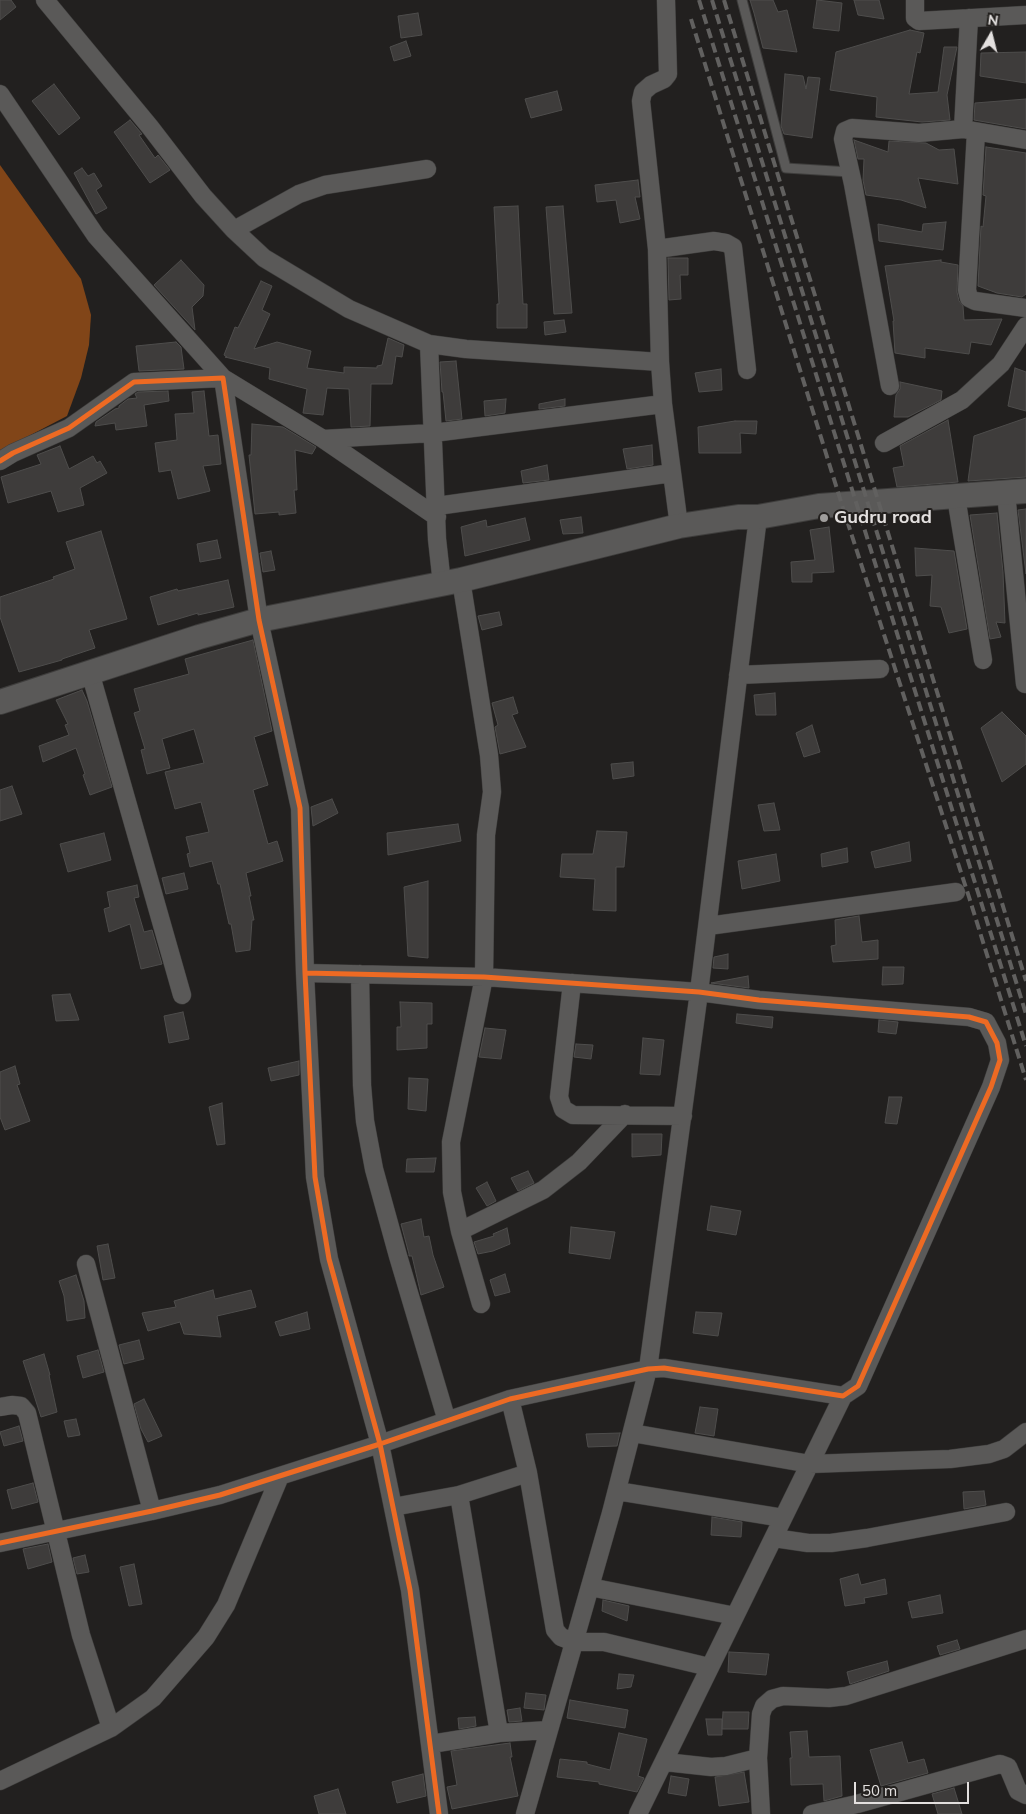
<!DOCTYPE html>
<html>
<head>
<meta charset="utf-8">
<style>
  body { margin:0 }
  #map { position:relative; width:1026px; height:1814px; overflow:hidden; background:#22201f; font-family:Mulish,sans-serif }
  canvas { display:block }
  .north { position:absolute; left:966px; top:10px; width:50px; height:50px; -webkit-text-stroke:4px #23201e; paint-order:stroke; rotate:8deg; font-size:14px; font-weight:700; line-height:20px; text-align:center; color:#e3e0df }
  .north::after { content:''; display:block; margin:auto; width:18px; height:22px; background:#e3e0df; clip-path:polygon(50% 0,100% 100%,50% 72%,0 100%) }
  .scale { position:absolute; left:854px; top:1782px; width:115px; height:22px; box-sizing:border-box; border:2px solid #e3e0df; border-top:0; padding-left:6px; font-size:15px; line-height:18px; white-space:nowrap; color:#e3e0df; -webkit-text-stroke:4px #23201e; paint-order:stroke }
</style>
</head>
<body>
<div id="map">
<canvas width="1026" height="1814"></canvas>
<div class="north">N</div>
<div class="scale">50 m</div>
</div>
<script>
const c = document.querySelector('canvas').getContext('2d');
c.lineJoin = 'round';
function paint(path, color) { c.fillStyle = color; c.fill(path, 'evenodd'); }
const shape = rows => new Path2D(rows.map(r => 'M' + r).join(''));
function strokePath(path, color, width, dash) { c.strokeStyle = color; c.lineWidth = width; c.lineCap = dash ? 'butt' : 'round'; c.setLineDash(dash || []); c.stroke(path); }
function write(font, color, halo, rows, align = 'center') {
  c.font = font + ' Mulish,sans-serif'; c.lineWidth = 4; c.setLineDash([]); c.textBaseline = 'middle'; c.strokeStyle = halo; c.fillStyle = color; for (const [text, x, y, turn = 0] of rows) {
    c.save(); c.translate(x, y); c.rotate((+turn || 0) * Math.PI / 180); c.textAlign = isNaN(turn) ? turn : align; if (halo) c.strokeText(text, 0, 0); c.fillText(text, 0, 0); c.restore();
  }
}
paint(shape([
  [0,165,81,279,91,315,89,345,81,378,67,416,0,451]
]), '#814518');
const building = shape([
  [0,0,11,0,16,7,0,20,0,0],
  [750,0,773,0,778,12,787,10,797,52,763,48,754,13,750,0],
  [817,0,842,3,839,31,813,28,817,0],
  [854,0,879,0,884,19,858,15,854,0],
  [418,13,422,35,401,38,398,16,418,13],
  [910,30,924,33,920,53,917,52,909,94,938,92,944,47,957,47,947,95,950,120,922,122,876,117,877,97,830,90,836,52,910,30],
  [406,41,411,56,394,61,390,47,406,41],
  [1026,52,1026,83,980,76,981,53,1026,52],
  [785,74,803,76,806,89,808,77,820,78,812,138,784,134,781,126,785,74],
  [54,84,80,118,59,135,32,101,54,84],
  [557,91,562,110,531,118,525,99,557,91],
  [1026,99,1026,129,974,120,975,103,1026,99],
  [130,120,142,134,139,135,155,158,158,155,170,170,150,183,114,132,130,120],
  [854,140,888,152,889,141,926,143,939,150,954,149,958,184,918,178,926,208,901,200,866,195,863,180,864,159,858,159,854,140],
  [986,147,1026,153,1026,294,1022,297,997,293,978,286,981,226,983,227,986,196,983,195,986,147],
  [82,168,88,176,94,173,102,186,96,190,107,208,96,214,74,173,82,168],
  [638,180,640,197,635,197,640,219,620,223,616,200,597,202,595,185,638,180],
  [518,206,523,304,527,304,527,328,497,328,497,304,499,304,494,207,518,206],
  [563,206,572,313,554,314,546,207,563,206],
  [946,222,943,250,879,241,878,224,922,232,923,224,946,222],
  [668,258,688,258,688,275,680,275,681,299,669,300,668,258],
  [181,260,204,285,203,296,192,307,195,330,154,285,181,260],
  [941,260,941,262,958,265,957,292,959,301,963,306,964,320,1002,319,991,345,971,342,969,354,925,348,925,358,895,353,893,321,894,321,885,266,941,260],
  [261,281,272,286,262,310,270,314,254,349,277,342,311,351,307,368,344,373,344,367,377,368,377,366,382,365,388,338,404,345,402,357,396,356,392,384,371,384,370,426,351,427,349,389,327,388,323,415,303,413,307,389,269,379,270,368,225,357,227,357,224,355,235,327,238,328,261,281],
  [564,320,566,332,545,335,544,322,564,320],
  [176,342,181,347,184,369,139,371,136,346,176,342],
  [456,361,462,419,446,421,443,392,442,392,440,362,456,361],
  [1015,368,1026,372,1026,411,1008,406,1015,368],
  [721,369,722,390,699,392,695,373,721,369],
  [900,382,942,391,941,400,908,417,894,417,896,395,900,389,900,382],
  [168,391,169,401,144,405,147,426,116,430,115,423,95,426,96,422,115,409,119,408,119,406,128,399,137,398,135,394,138,392,168,391],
  [204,391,209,436,218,435,221,464,203,466,210,491,178,499,171,470,159,472,155,443,177,440,175,414,194,413,192,392,204,391],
  [506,399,505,413,485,416,484,401,506,399],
  [565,399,565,406,539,409,539,404,565,399],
  [1026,418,1026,477,968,481,974,436,1026,418],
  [948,420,958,482,897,487,893,468,904,466,900,446,948,420],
  [735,421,757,421,756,434,740,433,741,453,699,453,698,427,735,421],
  [252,424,283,427,316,447,312,454,295,450,297,490,294,490,296,513,279,515,279,512,255,514,249,455,251,455,252,424],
  [652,445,653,465,627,469,623,449,652,445],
  [60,446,69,469,93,456,97,463,100,461,107,473,80,488,84,505,58,512,51,491,8,503,1,477,41,464,37,455,60,446],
  [547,465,549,480,523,483,521,471,547,465],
  [1026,509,1026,574,1018,510,1026,509],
  [997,513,1003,572,1005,623,996,622,1001,637,990,639,970,515,997,513],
  [581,517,583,533,563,534,560,520,581,517],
  [525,518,530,540,465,556,461,527,486,520,487,527,525,518],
  [829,527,834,572,812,573,812,582,792,582,791,562,815,560,810,530,829,527],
  [101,531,127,619,89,630,95,648,62,659,62,660,19,672,0,617,0,597,54,579,53,577,75,569,66,542,101,531],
  [217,540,221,558,200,562,197,544,217,540],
  [915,548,954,551,967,629,949,633,941,607,930,606,932,575,916,576,915,548],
  [271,551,275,570,263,572,260,553,271,551],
  [228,580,234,607,198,615,198,613,158,625,150,597,177,589,178,591,228,580],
  [499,612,502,625,482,630,478,616,499,612],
  [253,640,272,731,254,737,268,785,253,790,268,844,277,841,283,861,246,873,251,896,249,896,254,920,252,920,250,950,236,952,231,924,229,924,220,884,218,884,212,861,190,867,187,854,190,853,186,837,209,832,201,802,175,809,165,772,204,763,194,729,162,739,170,768,147,774,141,750,145,749,134,713,140,711,134,689,189,674,185,659,253,640],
  [82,690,87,701,112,787,90,795,83,775,85,774,76,748,43,762,39,746,69,735,65,725,68,724,56,700,82,690],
  [775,693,776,715,756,715,754,695,775,693],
  [513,697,518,713,512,715,526,747,500,754,495,727,498,725,492,703,513,697],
  [1002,712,1026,736,1026,764,1002,782,981,728,1002,712],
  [812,725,820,752,804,757,796,733,812,725],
  [633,762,634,776,613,779,611,764,633,762],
  [12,786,22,814,0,821,0,790,12,786],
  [332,799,338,813,313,826,311,807,332,799],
  [774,803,780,830,764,831,758,805,774,803],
  [458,824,461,841,388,855,387,833,458,824],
  [597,831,627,832,624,867,616,867,616,911,593,910,595,879,560,877,562,854,593,854,597,831],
  [104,833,111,860,68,872,60,844,104,833],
  [909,842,911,861,875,868,871,852,909,842],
  [847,848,848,862,822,867,821,854,847,848],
  [776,854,780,881,742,889,738,861,776,854],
  [184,873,188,889,166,894,162,878,184,873],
  [428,881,428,958,408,956,404,887,428,881],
  [137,885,139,897,134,898,144,932,152,930,162,964,141,969,130,924,109,932,104,909,110,907,107,892,137,885],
  [859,916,862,942,878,940,878,959,833,962,831,946,836,945,835,920,859,916],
  [728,954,728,969,713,968,714,957,728,954],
  [883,967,904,967,903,984,882,985,883,967],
  [748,976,749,988,711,983,748,976],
  [70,994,79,1020,56,1021,52,995,70,994],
  [400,1002,432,1003,432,1024,427,1024,427,1048,397,1050,397,1027,401,1027,400,1002],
  [183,1012,189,1039,169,1043,164,1016,183,1012],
  [737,1014,773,1017,772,1028,736,1023,737,1014],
  [879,1020,898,1022,896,1034,878,1032,879,1020],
  [485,1028,506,1030,501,1059,479,1057,485,1028],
  [643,1038,664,1040,660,1075,640,1074,643,1038],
  [576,1044,593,1045,591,1059,574,1057,576,1044],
  [299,1061,299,1075,271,1081,268,1068,299,1061],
  [15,1066,20,1084,17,1085,30,1121,5,1130,0,1117,0,1072,15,1066],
  [409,1078,428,1079,426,1111,408,1109,409,1078],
  [889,1097,902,1097,897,1124,885,1123,889,1097],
  [222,1103,225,1144,217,1145,209,1107,222,1103],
  [632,1134,662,1134,661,1155,632,1157,632,1134],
  [436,1158,434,1172,406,1172,407,1159,436,1158],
  [528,1171,534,1183,518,1191,511,1178,528,1171],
  [487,1182,496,1201,487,1206,476,1188,487,1182],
  [711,1206,741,1211,736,1235,707,1230,711,1206],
  [421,1219,424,1237,429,1236,433,1255,444,1287,421,1295,412,1256,409,1256,409,1254,401,1224,421,1219],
  [571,1227,615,1232,610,1259,569,1253,571,1227],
  [507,1228,510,1244,493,1251,478,1254,474,1242,494,1236,493,1234,507,1228],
  [108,1244,115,1278,103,1280,97,1246,108,1244],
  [505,1274,510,1292,495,1296,490,1280,505,1274],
  [76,1275,84,1301,85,1318,67,1321,64,1296,59,1281,76,1275],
  [213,1290,215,1299,251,1290,256,1307,217,1316,221,1337,184,1334,180,1322,148,1331,142,1313,176,1307,174,1301,213,1290],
  [307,1312,310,1329,280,1336,275,1322,307,1312],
  [696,1312,722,1313,718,1336,693,1333,696,1312],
  [139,1340,144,1359,124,1364,119,1345,139,1340],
  [98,1350,104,1372,83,1378,77,1356,98,1350],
  [44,1354,50,1375,49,1375,57,1412,41,1417,23,1361,44,1354],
  [144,1399,162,1436,148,1442,141,1429,134,1404,144,1399],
  [700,1407,718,1409,714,1436,695,1433,700,1407],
  [76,1419,80,1435,68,1437,64,1421,76,1419],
  [19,1426,23,1441,4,1446,0,1432,19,1426],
  [620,1433,617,1446,588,1447,586,1434,620,1433],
  [33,1483,38,1502,12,1509,7,1490,33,1483],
  [984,1491,986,1505,964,1509,963,1492,984,1491],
  [712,1517,742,1522,741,1537,711,1535,712,1517],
  [48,1544,52,1562,28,1569,23,1549,48,1544],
  [85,1555,89,1572,77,1574,73,1558,85,1555],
  [134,1564,142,1604,129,1606,120,1567,134,1564],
  [858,1574,861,1585,885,1579,887,1594,864,1598,865,1603,845,1606,840,1579,858,1574],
  [940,1595,943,1613,912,1618,908,1602,940,1595],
  [603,1600,629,1606,627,1621,602,1611,603,1600],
  [957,1640,960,1649,940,1655,937,1646,957,1640],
  [729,1652,769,1654,766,1675,728,1672,729,1652],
  [887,1661,889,1671,850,1684,847,1672,887,1661],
  [619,1674,634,1675,631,1687,617,1689,619,1674],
  [526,1693,546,1695,544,1710,524,1708,526,1693],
  [570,1700,628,1710,625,1728,567,1718,570,1700],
  [520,1708,522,1721,509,1722,507,1710,520,1708],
  [723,1712,749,1712,748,1729,722,1729,723,1712],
  [475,1717,476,1726,459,1729,458,1718,475,1717],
  [706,1719,722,1719,722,1735,708,1735,706,1719],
  [807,1731,809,1757,840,1756,842,1796,824,1801,823,1784,791,1785,790,1758,792,1758,790,1732,807,1731],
  [619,1733,647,1739,638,1776,644,1778,637,1792,599,1784,599,1782,557,1777,560,1759,587,1762,587,1764,610,1770,619,1733],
  [902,1742,908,1763,924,1759,928,1773,881,1786,870,1750,902,1742],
  [510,1743,512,1757,510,1757,518,1796,452,1809,447,1787,457,1785,451,1751,510,1743],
  [744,1772,749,1802,719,1806,715,1777,744,1772],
  [423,1774,426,1796,397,1803,392,1782,423,1774],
  [671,1776,689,1779,686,1796,668,1793,671,1776],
  [954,1788,962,1814,938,1814,932,1794,954,1788],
  [338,1789,346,1814,319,1814,314,1796,338,1789]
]);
paint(building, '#3e3c3b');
strokePath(building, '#4e4d4c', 1);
const lane = shape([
  [742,0,786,168,850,172]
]);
const street = shape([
  [45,0,150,127,203,196,234,230,264,258,349,309,429,344,466,349,660,362],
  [666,0,668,74,664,79,651,85,643,92,641,101,657,249,660,362,663,404,679,526],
  [915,0,915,18,919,21,1026,15],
  [0,94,96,236,223,378,323,439,437,517],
  [963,129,969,18],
  [976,132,967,290,969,298,975,301,1026,308],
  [234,230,299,194,325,185,427,169],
  [657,249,714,241,726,243,733,247,747,370],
  [429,344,437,539,442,584],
  [890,386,853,184,843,139,845,131,852,128,919,133,963,129,1026,140],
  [323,439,433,433,663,404],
  [884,443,962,400,1001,364,1026,326],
  [0,461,13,453,69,428,134,382,223,378,259,620,300,808,305,973,315,1177,329,1259,380,1444,410,1590,439,1814],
  [1006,493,1025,684],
  [956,497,983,660],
  [437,506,672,473],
  [461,580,489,755,492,792,486,835,484,977,451,1142,452,1192,460,1231,481,1304],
  [90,672,182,995],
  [738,675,880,669],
  [708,926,956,892],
  [360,974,362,1085,365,1121,374,1169,398,1256,447,1421],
  [572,983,559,1097,563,1109,573,1115,683,1116],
  [460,1231,543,1190,579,1162,625,1114],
  [86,1264,152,1511],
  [510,1399,528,1473,555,1630,561,1637,574,1642,604,1642,709,1667],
  [0,1407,12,1405,21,1406,27,1413,81,1635,111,1728],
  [632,1433,810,1464,950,1459,989,1454,1004,1449,1026,1432],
  [617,1491,783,1518],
  [459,1495,499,1733],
  [393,1507,459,1495,528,1473],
  [774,1538,808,1543,831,1543,867,1538,1006,1512],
  [0,1543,152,1511,220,1495,380,1444,510,1399,648,1369,664,1368,843,1396,858,1386,991,1087,1000,1060,997,1043,986,1022,969,1017,759,1000,699,992,484,977,305,973],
  [590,1587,735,1616],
  [431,1744,499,1733,549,1730],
  [665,1762,711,1767,726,1766,758,1758],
  [0,1781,111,1728,153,1698,206,1637,226,1605,280,1476],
  [525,1814,611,1513,648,1369,699,992,758,517],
  [638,1814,843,1396],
  [761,1814,758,1758,761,1714,764,1706,772,1699,783,1696,829,1698,846,1696,1026,1639],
  [812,1814,857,1804,1000,1764,1008,1767,1018,1791,1026,1795]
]);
const secondary = shape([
  [0,702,199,637,259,620,461,580,679,526,738,517,758,517,819,506,1026,491]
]);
strokePath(lane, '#3e3d3c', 11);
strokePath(street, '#3e3d3c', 19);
strokePath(secondary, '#3e3d3c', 26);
strokePath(lane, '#5a5958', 9);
strokePath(street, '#5a5958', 18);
strokePath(secondary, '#5a5958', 24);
strokePath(shape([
  [699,0,1026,1046],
  [712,0,1026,1014],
  [724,0,1026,981],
  [691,19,842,505,969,897,1026,1080]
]), '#61605f', 4, [10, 5]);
strokePath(shape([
  [0,461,13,453,69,428,134,382,223,378,259,620,300,808,305,973,315,1177,329,1259,380,1444,410,1590,439,1814],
  [0,1543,152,1511,220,1495,380,1444,510,1399,648,1369,664,1368,843,1396,858,1386,991,1087,1000,1060,997,1043,986,1022,969,1017,759,1000,699,992,484,977,305,973]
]), '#ed6a23', 5);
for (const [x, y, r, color] of [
  [824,518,5,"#9f9d9c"]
]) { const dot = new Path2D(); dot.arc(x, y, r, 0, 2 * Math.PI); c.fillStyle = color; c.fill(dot); strokePath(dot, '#23201e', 2); }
write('bold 18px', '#e3e0df', '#23201e', [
  ["Gudru road",834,518]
], 'left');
</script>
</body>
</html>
